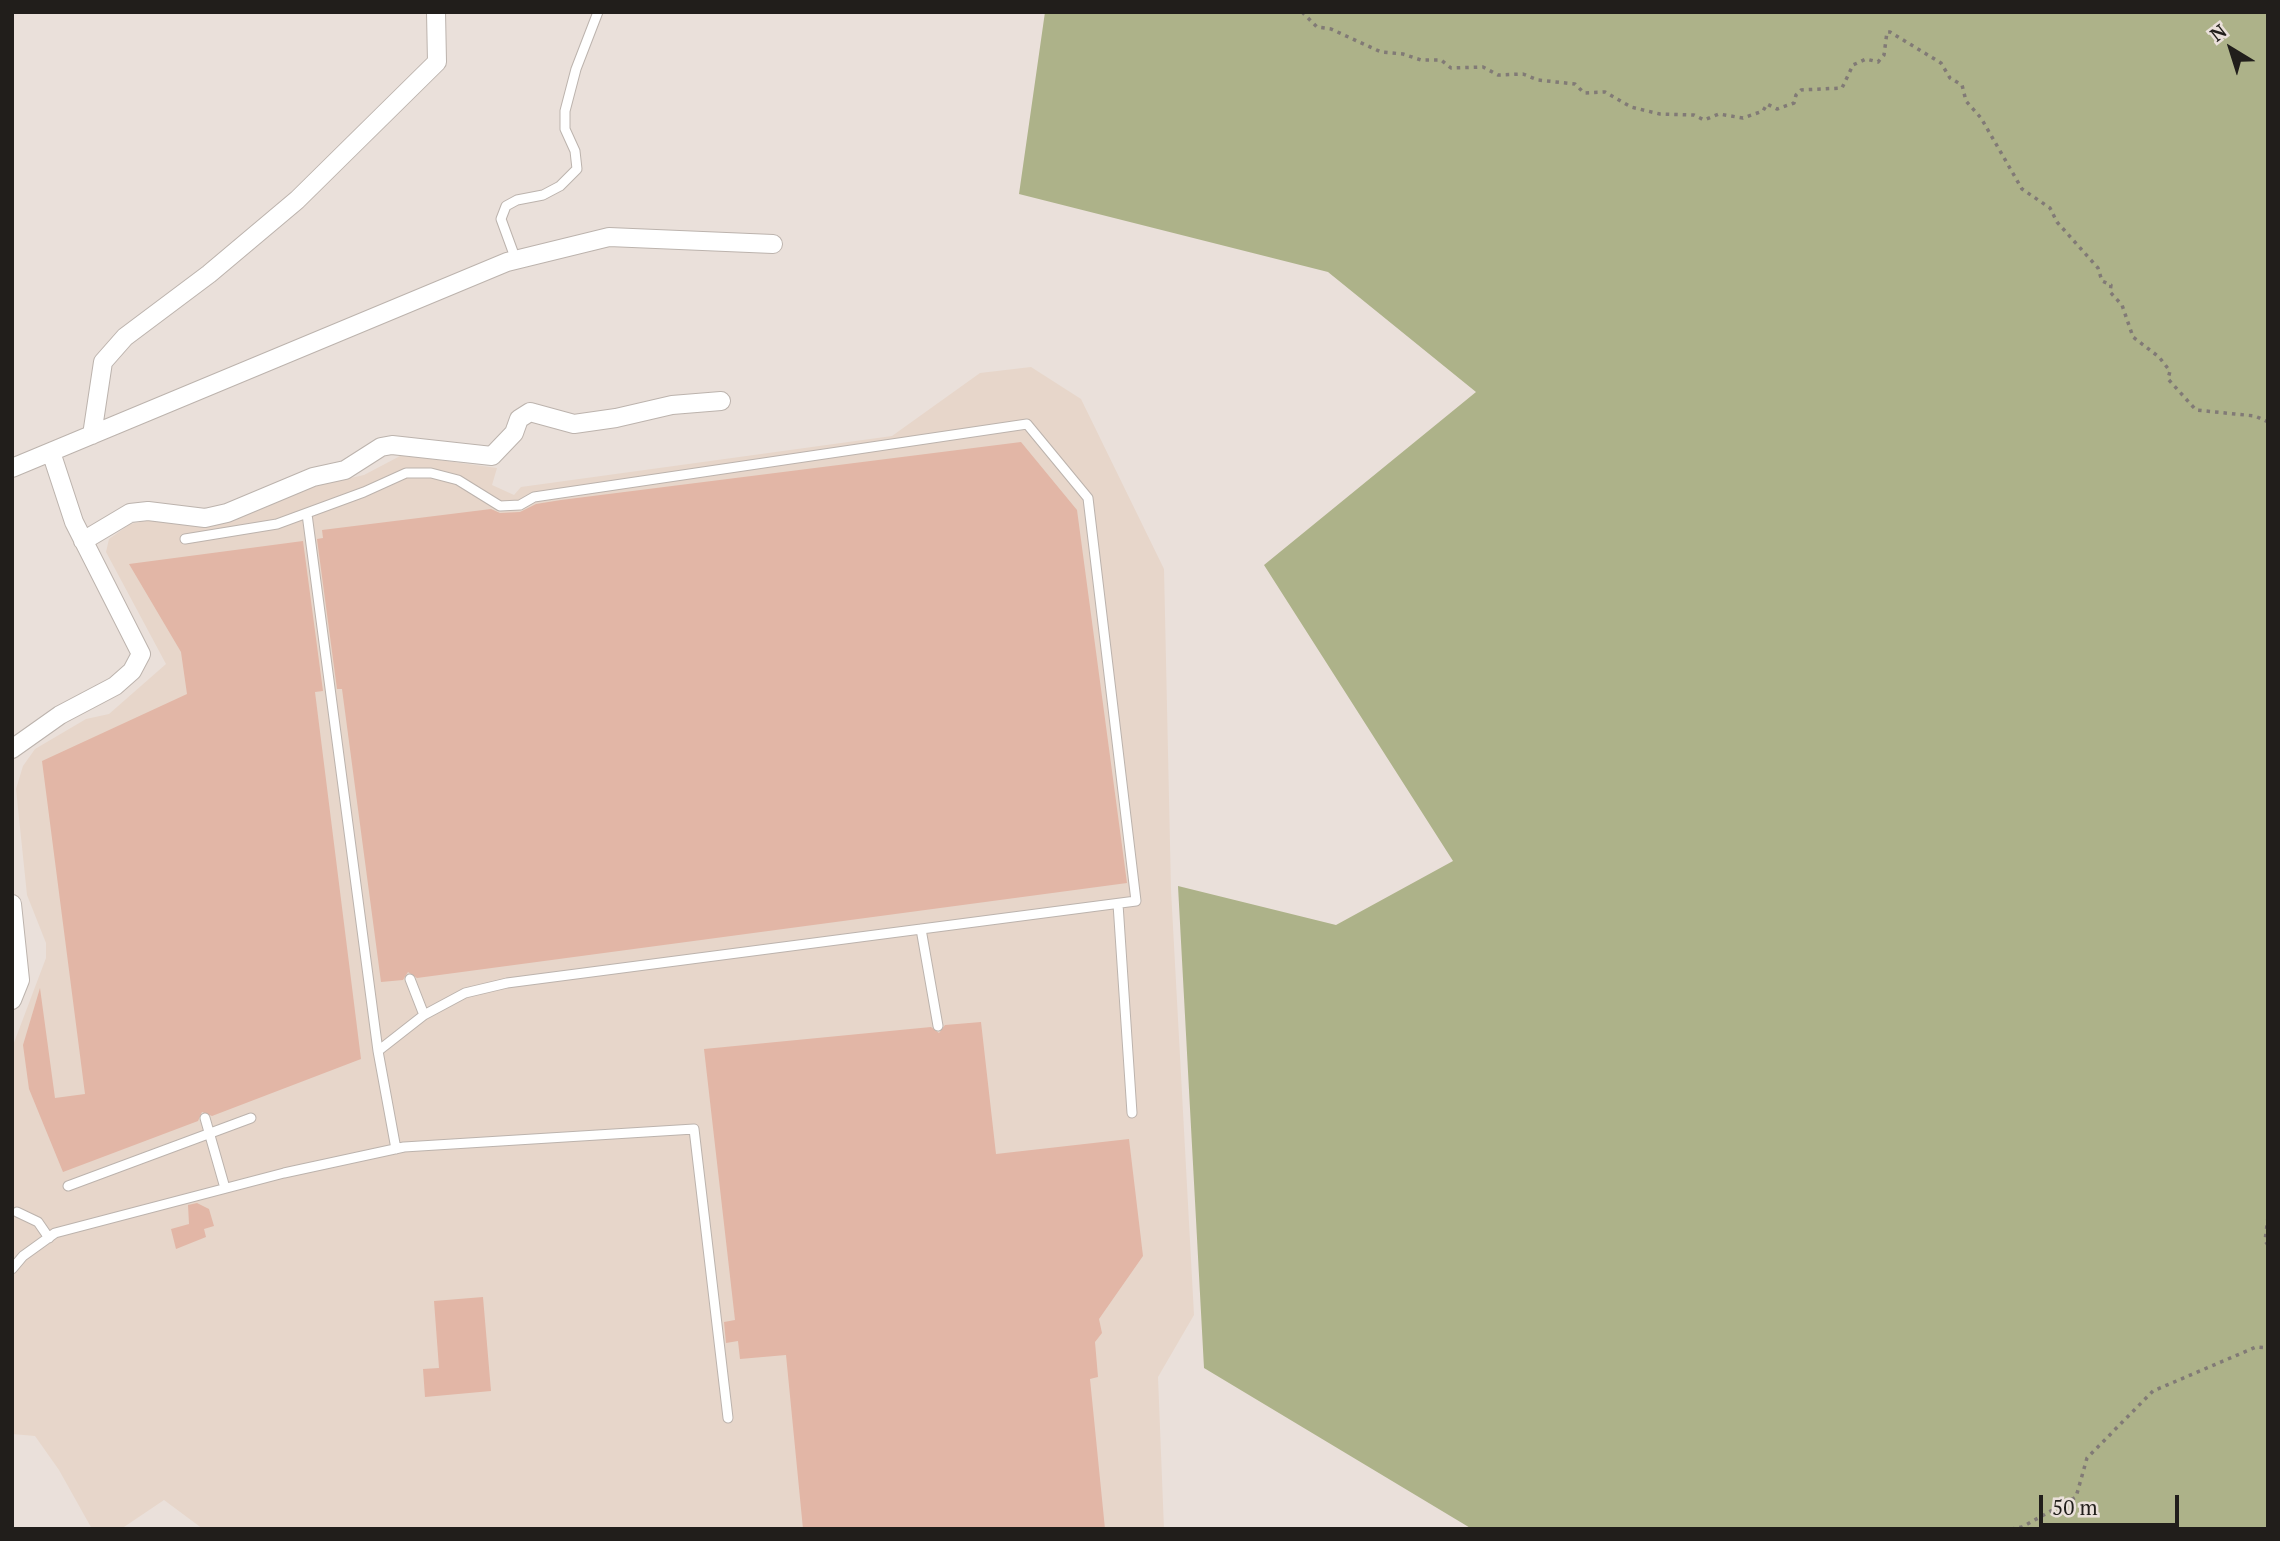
<!DOCTYPE html>
<html>
<head>
<meta charset="utf-8">
<style>
  body { margin:0 }
  #map { position:relative; width:2280px; height:1541px; overflow:hidden; background:#eae0da; font-family:"PT Serif",serif }
  canvas { display:block }
  .frame { position:absolute; inset:0; border:14px solid #211e1b; pointer-events:none }
  .north { position:absolute; left:2196px; top:14px; width:70px; height:70px; -webkit-text-stroke:5px #eae0da; paint-order:stroke; rotate:322deg; font-size:19px; font-weight:700; line-height:28px; text-align:center; color:#211e1b }
  .north::after { content:''; display:block; margin:auto; width:24px; height:32px; background:#211e1b; clip-path:polygon(50% 0,100% 100%,50% 72%,0 100%) }
  .scale { position:absolute; left:2039px; top:1495px; width:140px; height:32px; box-sizing:border-box; border:4px solid #211e1b; border-top:0; padding-left:9px; font-size:21px; line-height:24px; white-space:nowrap; color:#211e1b; -webkit-text-stroke:5px #eae0da; paint-order:stroke }
</style>
</head>
<body>
<div id="map">
<canvas width="2280" height="1541"></canvas>
<div class="frame"></div>
<div class="north">N</div>
<div class="scale">50 m</div>
</div>
<script>
const c = document.querySelector('canvas').getContext('2d');
c.lineJoin = 'round';
function paint(path, color) { c.fillStyle = color; c.fill(path, 'evenodd'); }
const shape = rows => new Path2D(rows.map(r => 'M' + r).join(''));
function strokePath(path, color, width, dash) { c.strokeStyle = color; c.lineWidth = width; c.lineCap = dash ? 'butt' : 'round'; c.setLineDash(dash || []); c.stroke(path); }
paint(shape([
  [1031,367,1081,399,1164,569,1171,890,1194,1315,1158,1377,1164,1529,203,1529,164,1500,121,1529,92,1529,59,1470,35,1436,12,1434,12,1048,46,958,46,943,27,895,16,789,23,766,35,749,86,719,109,714,166,664,106,552,109,539,130,524,156,519,211,526,240,517,301,489,364,475,402,455,497,468,492,485,514,495,521,487,892,436,980,373]
]), '#e7d6ca');
paint(shape([
  [1045,12,2268,12,2268,1529,1472,1529,1204,1368,1178,886,1336,925,1453,861,1264,565,1476,392,1328,272,1019,194]
]), '#adb289');
paint(shape([
  [1021,442,1077,510,1127,883,417,978,408,972,403,980,381,982,342,689,337,689,317,539,323,538,322,530,491,509,500,513,520,512,536,504,561,500],
  [303,541,323,691,315,692,361,1059,212,1116,202,1112,198,1121,63,1172,29,1089,23,1045,40,988,55,1098,85,1094,42,761,187,694,181,652,129,564],
  [981,1022,996,1154,1129,1139,1143,1256,1099,1319,1102,1333,1095,1342,1098,1377,1090,1379,1105,1529,803,1529,786,1355,740,1359,738,1341,726,1343,724,1322,735,1320,704,1049,931,1027,939,1033,945,1025],
  [197,1203,209,1209,214,1226,204,1229,206,1237,176,1249,171,1229,189,1224,188,1205],
  [483,1297,491,1391,425,1397,423,1369,439,1368,434,1301]
]), '#e2b6a6');
const lane = shape([
  [516,260,501,219,506,206,517,200,543,195,560,186,577,169,575,151,565,129,565,111,576,69,598,12],
  [307,514,378,1051,396,1149],
  [185,539,277,524,364,492,406,473,431,473,458,480,500,506,520,505,534,497,1027,424,1088,498,1136,901,507,983,465,993,424,1015,378,1051],
  [1118,904,1132,1113],
  [921,929,938,1026],
  [410,979,424,1015],
  [205,1118,225,1188],
  [68,1186,251,1118],
  [17,1212,38,1222,49,1238],
  [12,1269,23,1256,55,1233,284,1173,404,1147,694,1129,728,1418]
]);
const street = shape([
  [92,435,103,362,125,337,209,274,297,200,437,62,436,12],
  [12,468,507,262,609,237,773,244],
  [83,541,130,513,148,511,205,518,227,513,313,477,345,470,381,447,392,445,492,456,514,433,519,419,530,412,574,424,616,418,672,405,721,401],
  [12,749,60,715,115,686,132,671,141,654,74,522,51,452],
  [12,904,20,980,12,1000]
]);
strokePath(lane, '#bcb3ad', 11);
strokePath(street, '#bcb3ad', 20);
strokePath(shape([
  [1302,12,1317,27,1331,29,1381,52,1403,54,1421,60,1441,60,1451,68,1483,67,1498,75,1523,74,1538,80,1575,84,1584,93,1605,92,1631,107,1660,114,1694,115,1704,120,1719,114,1743,118,1763,111,1767,104,1777,109,1794,103,1796,95,1801,90,1842,88,1853,65,1866,59,1878,62,1884,55,1887,32,1890,32,1941,63,1950,78,1962,85,1966,101,1981,118,2022,189,2050,208,2057,222,2098,268,2102,281,2111,285,2110,292,2122,305,2133,337,2159,357,2170,371,2168,379,2196,410,2255,416,2268,422],
  [2268,1217,2265,1241,2268,1245],
  [2011,1529,2022,1527,2076,1497,2087,1458,2153,1391,2256,1347,2268,1348]
]), '#817a76', 3.5, [3.5, 5]);
strokePath(lane, '#fff', 9);
strokePath(street, '#fff', 18);
</script>
</body>
</html>
